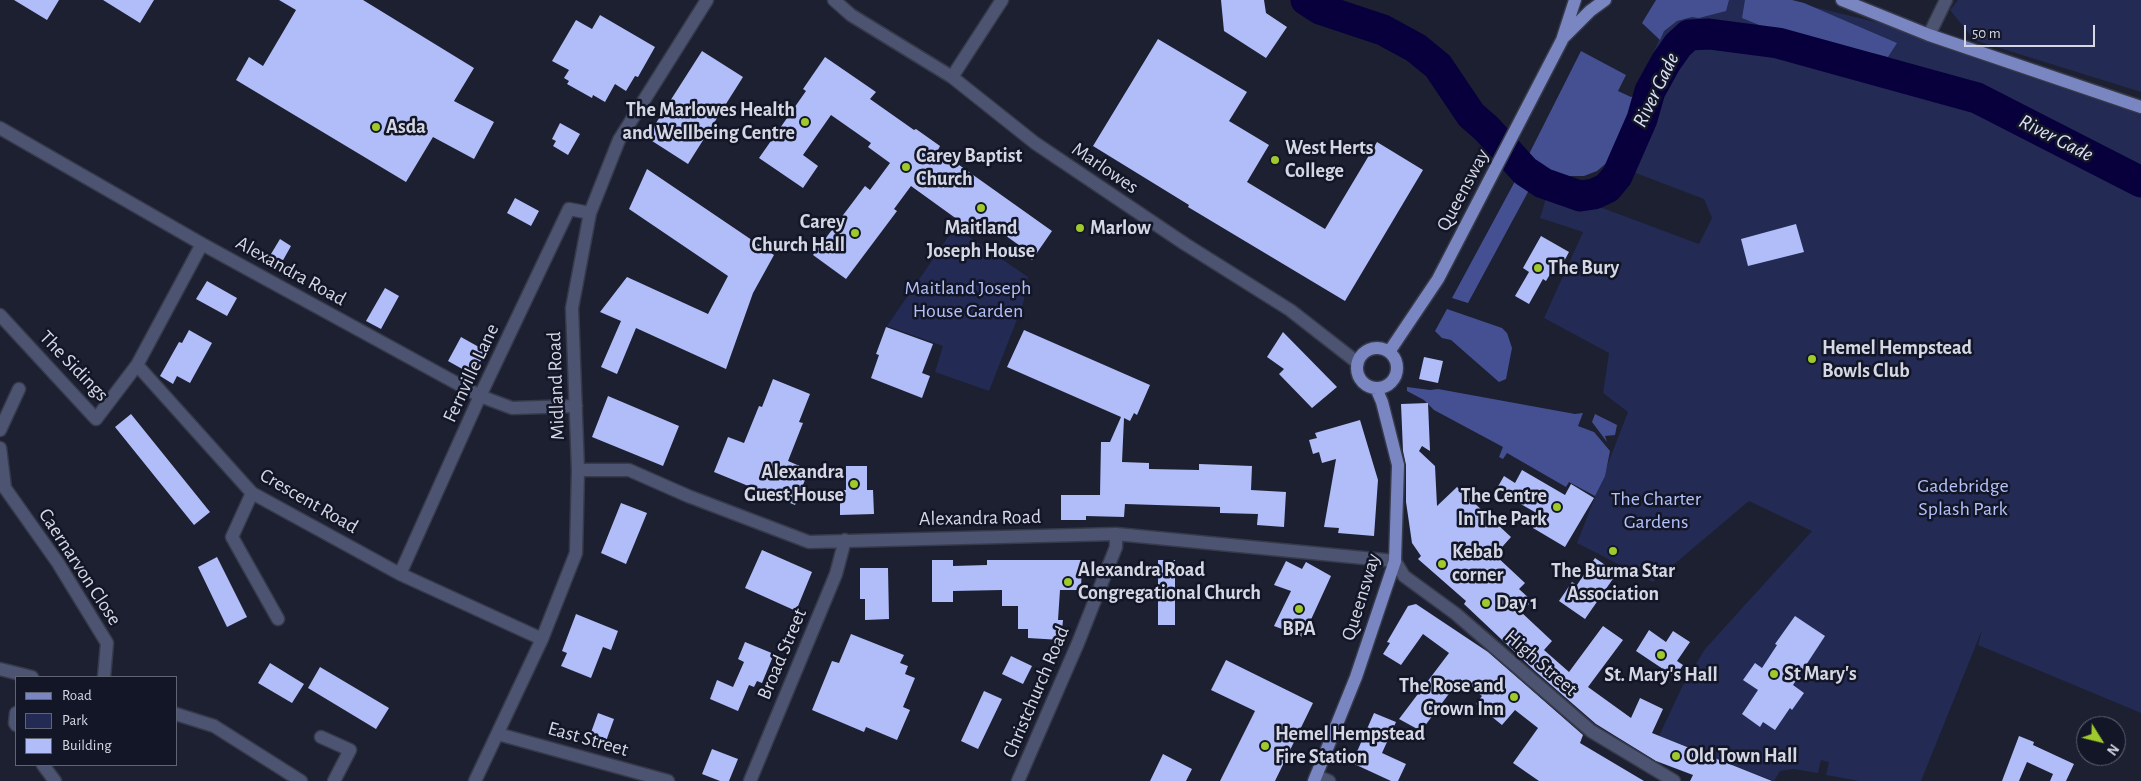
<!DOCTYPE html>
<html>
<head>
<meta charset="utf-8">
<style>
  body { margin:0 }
  #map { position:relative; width:2141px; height:781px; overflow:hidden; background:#1c2031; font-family:"Alegreya Sans",sans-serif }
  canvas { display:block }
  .legend { position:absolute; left:15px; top:676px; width:162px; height:90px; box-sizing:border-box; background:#131627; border:1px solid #616473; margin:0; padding:6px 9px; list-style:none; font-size:15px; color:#d5d8e4 }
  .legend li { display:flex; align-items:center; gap:10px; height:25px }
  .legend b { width:25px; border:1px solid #616473 }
  .north { position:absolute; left:2076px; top:716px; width:50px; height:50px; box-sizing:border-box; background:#131627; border:1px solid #616473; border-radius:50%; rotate:126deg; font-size:14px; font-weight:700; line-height:20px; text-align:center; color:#d5d8e4 }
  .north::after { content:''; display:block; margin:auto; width:18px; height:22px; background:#9fca2c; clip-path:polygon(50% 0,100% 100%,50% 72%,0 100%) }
  .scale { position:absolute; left:1964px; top:25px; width:131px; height:22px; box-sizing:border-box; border:2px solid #d5d8e4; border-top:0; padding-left:6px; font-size:15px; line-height:18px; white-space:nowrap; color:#d5d8e4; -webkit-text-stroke:4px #131627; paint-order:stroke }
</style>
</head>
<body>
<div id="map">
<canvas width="2141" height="781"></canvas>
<ul class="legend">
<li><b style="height:6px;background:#7986c1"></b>Road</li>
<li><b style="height:14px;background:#232a53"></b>Park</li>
<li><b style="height:14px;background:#b0bdf9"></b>Building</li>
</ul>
<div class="north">N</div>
<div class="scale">50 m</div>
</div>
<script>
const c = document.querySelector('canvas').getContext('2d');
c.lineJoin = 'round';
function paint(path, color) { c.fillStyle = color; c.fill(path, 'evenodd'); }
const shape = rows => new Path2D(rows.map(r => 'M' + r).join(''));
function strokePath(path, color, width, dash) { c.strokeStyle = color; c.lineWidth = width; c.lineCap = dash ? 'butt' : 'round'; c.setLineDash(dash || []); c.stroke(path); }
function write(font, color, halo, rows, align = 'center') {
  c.font = font + ' "Alegreya Sans",sans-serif'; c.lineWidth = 5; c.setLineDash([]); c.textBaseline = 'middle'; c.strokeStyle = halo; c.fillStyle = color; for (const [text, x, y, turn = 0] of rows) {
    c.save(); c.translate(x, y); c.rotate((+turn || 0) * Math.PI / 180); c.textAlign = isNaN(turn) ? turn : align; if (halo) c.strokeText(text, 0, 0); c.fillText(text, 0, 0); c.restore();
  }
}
paint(shape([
  [1685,0,1785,0,1929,35,2141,107,2141,713,1978,645,1982,630,1921,781,1859,781,1826,775,1829,762,1821,760,1818,773,1794,769,1780,771,1774,781,1659,736,1683,685,1705,649,1812,531,1749,501,1653,582,1577,543,1628,412,1603,393,1609,353,1544,318,1583,232,1540,218,1549,188,1699,244,1712,218,1704,199,1633,172,1611,159,1635,95,1662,33],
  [1958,0,2141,0,2141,92,1974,40,1950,10],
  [955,227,1028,277,1023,304,989,391,935,372,943,346,887,326]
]), '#232a53');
paint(shape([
  [1656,0,1729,0,1726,11,1699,18,1692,17,1677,21,1664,31,1660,40,1642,23],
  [1745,0,1792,0,1804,3,1897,43,1888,57,1764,27,1742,18],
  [1581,51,1626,75,1618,91,1631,97,1634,96,1630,106,1623,135,1610,160,1597,171,1584,176,1563,176,1526,160],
  [1520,172,1535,179,1468,303,1452,298],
  [1447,309,1502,328,1507,333,1512,348,1506,379,1499,382,1451,340,1442,338,1435,331],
  [1407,387,1430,390,1438,389,1575,414,1583,413,1578,426,1594,432,1610,451,1605,476,1595,496,1569,482,1566,487,1507,453,1503,459,1499,457,1503,447,1434,410,1424,400,1407,391],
  [1595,414,1617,425,1615,435,1605,436,1607,442,1592,422]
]), '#455092');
strokePath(shape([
  [1306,0,1320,9,1383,30,1416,48,1438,66,1471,115,1487,129,1525,171,1543,183,1580,196,1594,194,1607,188,1617,176,1642,119,1650,91,1666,62,1678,45,1689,35,1709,34,1778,43,1977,98,2141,182]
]), '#08003c', 31);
paint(shape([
  [14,0,59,0,47,20],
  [103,0,154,0,140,23],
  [279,0,363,0,474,68,454,101,494,122,474,159,433,137,406,182,236,80,249,57,263,66,296,10],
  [1221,0,1264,0,1266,13,1287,27,1266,58,1224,31],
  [600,15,655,47,638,77,635,76,626,91,615,84,605,102,593,95,592,98,567,84,569,81,564,78,569,70,552,61,576,20,592,29],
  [1158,39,1247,92,1229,121,1269,145,1247,182,1325,229,1377,142,1423,170,1345,301,1188,207,1189,205,1093,146],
  [702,51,743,77,688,164,649,139,649,134],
  [825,57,876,92,870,99,914,130,916,129,940,146,938,150,1052,231,1032,260,1020,252,1023,248,981,218,972,230,911,186,894,209,897,211,846,279,813,255,865,186,870,190,890,163,868,147,871,143,831,115,803,155,818,166,803,188,759,158,806,91,803,89],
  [560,123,580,134,568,155,553,146,556,141,552,139],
  [647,169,774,255,753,293,726,369,636,328,617,374,601,367,621,321,600,312,627,277,708,314,728,276,629,209],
  [515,198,539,211,531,226,507,213],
  [1796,224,1804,252,1748,266,1741,239],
  [1541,236,1569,252,1561,267,1556,264,1546,281,1543,279,1529,304,1515,296,1529,272,1523,268],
  [280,239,291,246,277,271,265,264],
  [207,281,237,298,227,316,196,299],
  [385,288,399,296,381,329,366,321],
  [886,327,933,344,922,373,930,376,922,398,871,378,879,355,876,354],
  [189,330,212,343,190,383,177,376,173,384,160,376,179,342,182,343],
  [1024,330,1150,385,1137,415,1134,413,1130,421,1124,418,1122,462,1149,463,1149,469,1199,470,1199,464,1252,466,1251,490,1286,492,1284,527,1257,525,1258,514,1220,513,1220,507,1125,504,1124,517,1086,516,1086,520,1061,520,1061,495,1100,495,1101,442,1110,442,1121,417,1007,367],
  [1283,332,1337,387,1312,408,1279,374,1284,369,1267,357],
  [461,337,486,351,473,375,448,361],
  [1424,357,1443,361,1438,383,1419,379],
  [773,379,810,394,799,422,803,423,788,461,809,470,795,505,714,472,728,437,744,443,759,406,762,407],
  [608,396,679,426,663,466,592,437],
  [1428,403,1430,451,1422,446,1419,451,1435,466,1437,506,1457,487,1511,537,1495,555,1525,583,1519,589,1532,601,1521,612,1552,641,1544,650,1569,672,1603,626,1623,640,1588,687,1631,718,1640,698,1663,709,1652,733,1772,781,1690,781,1693,775,1656,761,1596,724,1535,671,1464,604,1466,601,1418,559,1421,556,1412,543,1406,502,1406,465,1403,451,1401,404],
  [131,414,210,512,194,525,115,427],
  [1360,420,1378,480,1374,536,1338,533,1339,528,1324,527,1336,459,1322,463,1319,452,1313,454,1309,440,1317,438,1315,433],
  [846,466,867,466,867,490,873,490,874,514,840,515,840,490,846,490],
  [1522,470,1565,495,1571,484,1594,498,1565,547,1533,528,1540,515,1496,490,1504,476,1515,483],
  [621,503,647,513,626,564,601,553],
  [762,550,812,572,796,611,745,588],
  [217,557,247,617,227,627,198,567],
  [1595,558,1617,573,1585,619,1559,601,1572,582,1577,585],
  [932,560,953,560,953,566,987,565,987,560,1082,560,1081,590,1060,590,1058,620,1063,620,1061,640,1028,638,1028,629,1018,629,1018,606,1002,606,1002,590,953,591,953,602,932,602],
  [1158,560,1175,560,1175,625,1158,625],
  [1286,561,1302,569,1306,562,1331,576,1303,637,1274,626,1291,591,1274,585],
  [860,568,888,568,889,619,865,620,865,599,860,599],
  [1416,604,1488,652,1583,735,1580,743,1644,781,1539,781,1513,763,1538,728,1515,710,1502,725,1476,704,1482,696,1460,679,1421,731,1399,719,1449,653,1423,634,1401,665,1383,654,1390,643,1387,642,1408,606],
  [576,614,618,631,611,650,603,647,591,678,561,666,567,653,562,651],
  [1795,616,1825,636,1793,685,1804,693,1792,710,1790,708,1775,730,1763,722,1760,727,1742,714,1758,690,1743,680,1755,663,1762,668,1777,645,1775,644],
  [1649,630,1666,642,1673,631,1690,642,1677,661,1683,665,1675,677,1636,651],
  [851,634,904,655,900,663,908,666,905,674,915,678,903,707,910,710,897,740,866,727,864,732,812,710,832,661,839,663],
  [745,642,774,654,762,683,757,681,754,687,749,685,738,711,710,699,717,680,733,687,744,662,738,659],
  [1011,656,1032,666,1023,684,1002,674],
  [1226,660,1313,703,1275,781,1220,781,1255,711,1211,690],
  [270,663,304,684,292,703,258,683],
  [320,667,389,708,376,729,308,688],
  [984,691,1002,699,978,749,961,741],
  [598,713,614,719,605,744,589,738],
  [1374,713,1396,722,1382,753,1406,764,1398,781,1391,781,1352,763],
  [2019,736,2034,742,2033,745,2074,764,2066,781,2050,781,2053,774,2027,762,2019,781,2002,781],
  [712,749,738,759,729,781,720,781,702,774],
  [1163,754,1192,769,1186,781,1150,781]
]), '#b0bdf9');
const minor = shape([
  [834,0,851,15,952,77,1035,143,1185,244,1290,310,1358,363],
  [1929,35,1946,0],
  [952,77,1002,0],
  [0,128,202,244,480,396,512,408,576,406],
  [202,244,137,365,252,493,400,574,542,639],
  [0,315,96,419,137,365],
  [0,430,19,389],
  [0,448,5,488],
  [578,470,629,470,688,496,809,542,1116,534,1395,561,1404,576,1456,614,1591,731,1674,781],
  [0,485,5,488,58,563,107,643,104,677],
  [252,493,232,537,278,619],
  [400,574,480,396,569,209,590,213],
  [0,669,32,677],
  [16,713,15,723,16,725],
  [176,714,214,726,301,781],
  [498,734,668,781],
  [321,737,350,750,334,781],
  [43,765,55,781],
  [1316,776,1329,781],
  [475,781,542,639,576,553,578,470,572,308,590,213,619,140,707,0],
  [750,781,836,574,845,540],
  [1018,781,1078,643,1116,547,1116,534]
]);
const major = shape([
  [1842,0,1929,35,2141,107],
  [1564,37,1590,11,1605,0],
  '1357 368a20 20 0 1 1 40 0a20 20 0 1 1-40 0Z',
  [1389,352,1438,279,1562,40,1575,0],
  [1314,781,1356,677,1395,561,1398,465,1382,402,1376,388]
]);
strokePath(minor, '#363a4a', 15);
strokePath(major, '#363a4a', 15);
strokePath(minor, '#4d5471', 12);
strokePath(major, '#7986c1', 12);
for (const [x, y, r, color] of [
  [805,122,5,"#9fca2c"],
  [376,127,5,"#9fca2c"],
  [1275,160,5,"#9fca2c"],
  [906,167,5,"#9fca2c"],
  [981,208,5,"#9fca2c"],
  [1080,228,5,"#9fca2c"],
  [855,233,5,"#9fca2c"],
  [1538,268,5,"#9fca2c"],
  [1812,359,5,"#9fca2c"],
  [854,484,5,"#9fca2c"],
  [1557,507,5,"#9fca2c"],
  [1613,551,5,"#9fca2c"],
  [1442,564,5,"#9fca2c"],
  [1068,582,5,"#9fca2c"],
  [1486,603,5,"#9fca2c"],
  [1299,609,5,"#9fca2c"],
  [1661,655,5,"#9fca2c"],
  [1774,674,5,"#9fca2c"],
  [1514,697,5,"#9fca2c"],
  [1265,746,5,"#9fca2c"],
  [1676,756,5,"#9fca2c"]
]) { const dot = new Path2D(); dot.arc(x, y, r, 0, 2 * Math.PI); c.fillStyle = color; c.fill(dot); strokePath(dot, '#131627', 2); }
write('bold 20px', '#d5d8e4', '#131627', [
  ["The Marlowes Health",795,110,"right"],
  ["and Wellbeing Centre",795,133,"right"],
  ["Asda",386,127],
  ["West Herts",1285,148],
  ["College",1285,171],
  ["Carey Baptist",916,156],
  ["Church",916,179],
  ["Carey",845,222,"right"],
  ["Church Hall",845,245,"right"],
  ["Maitland",981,228,"center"],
  ["Joseph House",981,251,"center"],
  ["Marlow",1090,228],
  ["The Bury",1548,268],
  ["Hemel Hempstead",1822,348],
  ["Bowls Club",1822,371],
  ["Alexandra",844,472,"right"],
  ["Guest House",844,495,"right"],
  ["The Centre",1547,496,"right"],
  ["In The Park",1547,519,"right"],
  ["Kebab",1452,552],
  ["corner",1452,575],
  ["Alexandra Road",1078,570],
  ["Congregational Church",1078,593],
  ["The Burma Star",1613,571,"center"],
  ["Association",1613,594,"center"],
  ["Day 1",1496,603],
  ["BPA",1299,629,"center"],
  ["St Mary's",1784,674],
  ["St. Mary's Hall",1661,675,"center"],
  ["The Rose and",1504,686,"right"],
  ["Crown Inn",1504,709,"right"],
  ["Hemel Hempstead",1275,734],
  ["Fire Station",1275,757],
  ["Old Town Hall",1686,756]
], 'left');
write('20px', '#d5d8e4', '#131627', [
  ["Marlowes",1105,168,34],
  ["Queensway",1463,190,-62],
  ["Alexandra Road",291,271,29],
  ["The Sidings",74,366,46],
  ["Fernville Lane",471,373,-65],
  ["Midland Road",556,386,-92],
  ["Crescent Road",309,501,30],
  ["Alexandra Road",980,518,-1],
  ["Caernarvon Close",80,567,57],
  ["Queensway",1361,597,-73],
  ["Broad Street",782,654,-67],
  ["High Street",1541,663,41],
  ["Christchurch Road",1036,692,-67],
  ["East Street",588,739,16]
]);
write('20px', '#b4c2fb', '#131627', [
  ["Maitland Joseph",968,288],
  ["House Garden",968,311],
  ["Gadebridge",1963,486],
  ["Splash Park",1963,509],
  ["The Charter",1656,499],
  ["Gardens",1656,522]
]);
write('italic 21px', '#dce1f4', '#131627', [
  ["River Gade",1656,90,-64],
  ["River Gade",2056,138,27]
]);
</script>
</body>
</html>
